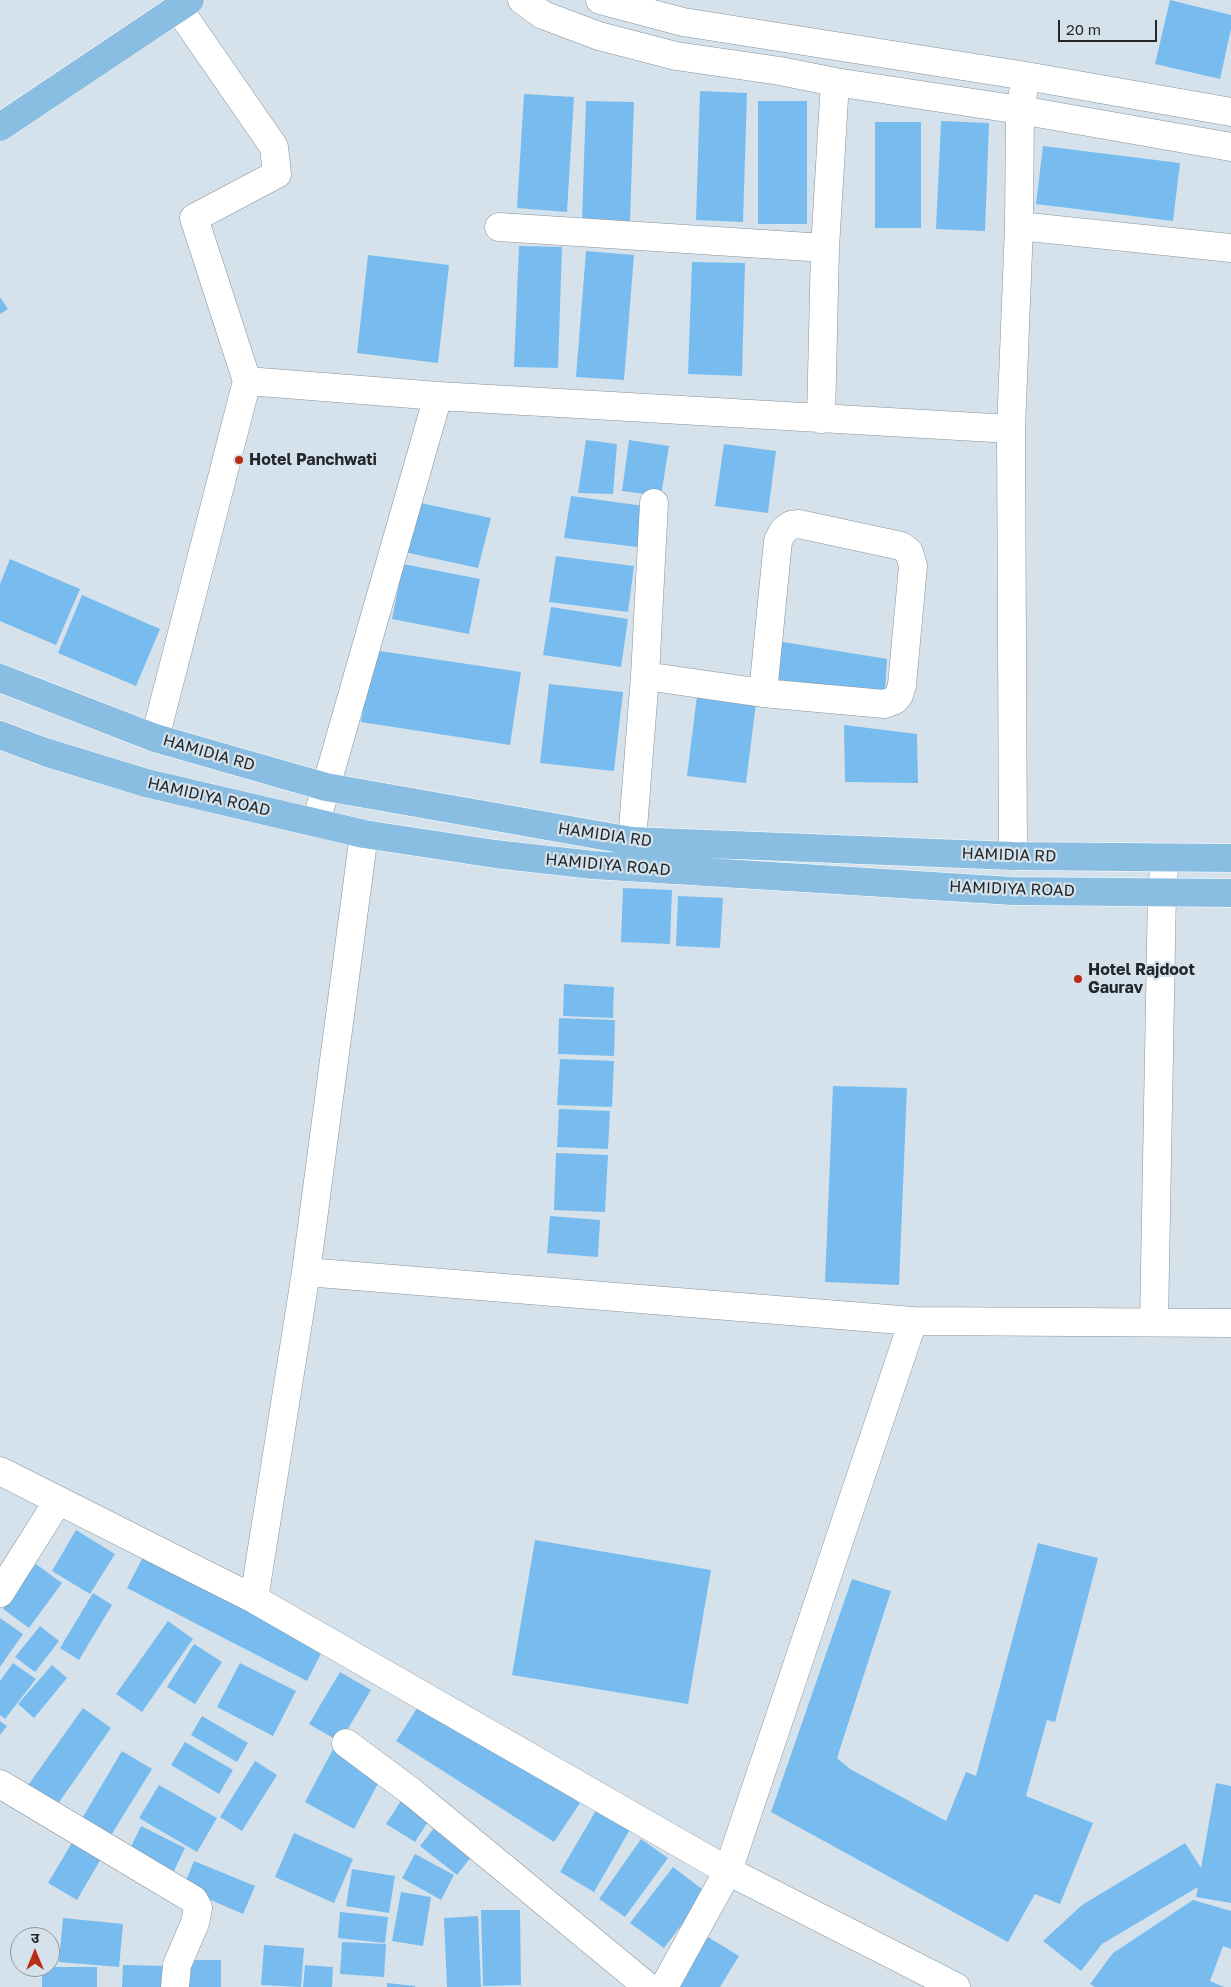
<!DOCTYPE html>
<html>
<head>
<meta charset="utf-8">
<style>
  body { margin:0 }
  #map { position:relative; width:1231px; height:1987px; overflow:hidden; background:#d6e2eb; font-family:"Golos Text","Noto Sans Devanagari",sans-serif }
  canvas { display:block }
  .north { position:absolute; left:10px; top:1927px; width:50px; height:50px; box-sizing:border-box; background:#d6e2eb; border:1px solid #8e979e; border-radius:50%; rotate:0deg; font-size:14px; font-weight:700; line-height:20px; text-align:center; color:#23272a }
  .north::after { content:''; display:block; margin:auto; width:18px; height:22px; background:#b92d15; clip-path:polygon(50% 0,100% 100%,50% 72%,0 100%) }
  .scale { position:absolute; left:1058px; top:20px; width:99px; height:22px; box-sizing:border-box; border:2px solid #23272a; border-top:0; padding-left:6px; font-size:15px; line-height:18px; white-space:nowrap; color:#23272a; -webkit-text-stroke:4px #d6e2eb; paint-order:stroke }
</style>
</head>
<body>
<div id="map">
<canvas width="1231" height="1987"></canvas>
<div class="north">उ</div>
<div class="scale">20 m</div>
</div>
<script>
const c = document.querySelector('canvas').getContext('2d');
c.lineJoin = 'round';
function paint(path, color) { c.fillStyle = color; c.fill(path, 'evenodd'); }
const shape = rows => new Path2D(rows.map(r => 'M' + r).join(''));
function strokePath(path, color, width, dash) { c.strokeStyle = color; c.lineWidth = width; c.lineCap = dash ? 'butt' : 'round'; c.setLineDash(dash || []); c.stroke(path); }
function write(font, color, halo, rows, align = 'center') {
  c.font = font + ' "Golos Text",sans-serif'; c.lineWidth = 4.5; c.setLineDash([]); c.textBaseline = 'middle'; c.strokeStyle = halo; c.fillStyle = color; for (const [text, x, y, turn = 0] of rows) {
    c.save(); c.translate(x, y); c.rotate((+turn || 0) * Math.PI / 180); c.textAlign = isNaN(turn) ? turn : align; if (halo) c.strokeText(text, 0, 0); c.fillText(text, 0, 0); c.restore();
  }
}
paint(shape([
  [1170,0,1231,15,1231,29,1220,79,1155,64],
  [700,91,747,93,743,222,696,220],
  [524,94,574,97,567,212,517,208],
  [586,101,634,102,630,221,582,220],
  [758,101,807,101,807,224,758,224],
  [941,121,989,123,985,231,936,229],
  [875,122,921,122,921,228,875,228],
  [1043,146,1180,163,1173,221,1036,204],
  [519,246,562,247,558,368,514,367],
  [586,251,634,255,624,380,576,377],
  [368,255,449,265,438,363,357,353],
  [692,262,745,263,742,376,688,374],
  [0,297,8,309,0,314],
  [586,440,617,444,613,494,578,493],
  [629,440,669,446,661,496,622,491],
  [724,444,776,451,768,513,715,506],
  [571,496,644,506,637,547,564,538],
  [416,502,491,518,478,568,404,552],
  [556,556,634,566,628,612,549,602],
  [10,559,80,589,56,645,0,621,0,584],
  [403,564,480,579,469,634,392,619],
  [82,595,160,629,136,686,58,653],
  [551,607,628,619,621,667,543,655],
  [777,641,887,659,885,693,775,681],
  [373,650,521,672,510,745,361,722],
  [549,684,623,692,614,771,540,763],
  [698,688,757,695,746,783,687,776],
  [844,725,917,734,918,783,845,782],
  [623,888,672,890,670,944,621,942],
  [678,896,723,898,720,948,676,946],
  [564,984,614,987,613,1018,563,1016],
  [559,1018,615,1020,614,1056,558,1054],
  [560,1059,614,1061,612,1107,557,1105],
  [833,1086,907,1088,899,1285,825,1282],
  [559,1109,610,1111,608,1149,557,1147],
  [556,1153,608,1155,605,1212,554,1210],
  [550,1216,600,1220,598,1257,547,1253],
  [76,1530,115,1554,90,1594,52,1571],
  [535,1540,711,1570,688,1704,512,1675],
  [1038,1543,1098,1558,1055,1722,1047,1720,1026,1796,1093,1823,1060,1904,1035,1894,1008,1942,771,1812,852,1579,891,1591,837,1758,850,1769,946,1821,966,1772,976,1776],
  [145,1553,325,1646,307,1681,127,1588],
  [36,1564,62,1583,29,1628,3,1609],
  [93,1593,112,1605,79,1660,60,1648],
  [0,1618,23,1634,0,1667],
  [168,1621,193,1639,142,1712,116,1694],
  [40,1626,59,1641,35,1672,15,1657],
  [194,1644,222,1662,195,1704,167,1687],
  [13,1663,36,1679,5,1719,0,1715,0,1681],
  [240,1663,296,1691,273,1736,217,1707],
  [52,1665,67,1678,34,1718,18,1704],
  [340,1672,371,1690,340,1742,309,1724],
  [421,1702,580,1803,554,1842,396,1741],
  [83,1708,111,1728,55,1808,26,1788],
  [202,1716,248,1743,237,1762,191,1735],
  [0,1721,7,1726,0,1735],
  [185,1742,233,1770,219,1794,171,1765],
  [333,1749,382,1776,354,1829,305,1802],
  [122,1751,152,1769,110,1837,81,1820],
  [255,1761,277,1775,242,1831,220,1817],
  [1216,1783,1231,1786,1231,1903,1196,1897,1198,1887,1102,1944,1081,1971,1043,1941,1082,1905,1185,1843,1201,1868],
  [159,1785,217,1818,197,1852,139,1818],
  [404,1796,433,1814,415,1842,386,1824],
  [598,1807,632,1826,594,1892,560,1872],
  [141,1826,185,1848,171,1877,127,1855],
  [434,1828,471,1857,457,1875,420,1846],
  [294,1833,353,1859,334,1903,275,1877],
  [641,1839,668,1858,625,1917,599,1899],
  [73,1841,102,1857,77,1900,48,1883],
  [415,1854,454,1875,441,1900,402,1878],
  [194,1861,255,1886,243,1914,183,1888],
  [673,1867,706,1892,664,1948,630,1923],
  [352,1869,395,1876,389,1913,346,1906],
  [401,1892,431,1897,423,1946,392,1941],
  [1193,1900,1231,1911,1231,1949,1223,1946,1210,1981,1224,1987,1095,1987,1090,1984,1113,1953],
  [481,1910,520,1910,521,1985,483,1986],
  [340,1912,388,1917,385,1943,338,1938],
  [478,1916,481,1987,447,1987,444,1918],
  [63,1918,123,1924,119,1967,59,1962],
  [708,1937,739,1956,720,1987,677,1987],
  [342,1942,386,1944,384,1977,340,1974],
  [264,1945,304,1948,301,1987,261,1985],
  [184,1960,221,1960,221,1987,184,1987],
  [123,1965,167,1966,166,1987,122,1987],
  [305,1965,333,1967,332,1987,303,1987],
  [42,1967,97,1967,97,1987,42,1987],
  [387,1983,415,1986,415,1987,387,1987]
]), '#78bcef');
const minor = shape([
  [522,0,543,15,599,36,676,56,780,71,835,82,1020,110,1231,147],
  [600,0,683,22,1026,76,1231,112],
  [1019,226,1231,248],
  [499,227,825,248],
  [247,381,438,396,1011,429],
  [821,419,825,248,835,82],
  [645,676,763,693,884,704,895,700,899,695,902,685,913,566,909,552,901,546,799,524,791,525,783,531,778,541,763,693],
  [155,738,247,381,194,218,277,174,274,147,178,8],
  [316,822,438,396],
  [632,841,645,676,654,503],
  [1013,856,1011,429,1019,226,1020,110,1026,76],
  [306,1272,913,1321,1231,1323],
  [1154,1322,1162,892,1165,858],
  [0,1471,254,1599,728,1871,956,1987],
  [0,1593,58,1501],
  [254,1599,306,1272,364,834],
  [346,1743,413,1793,648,1987],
  [0,1784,194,1900,198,1908,195,1923,177,1965,175,1987],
  [664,1987,728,1871,913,1321]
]);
const primary = shape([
  [0,127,190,0],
  [0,678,155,738,326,787,632,841,1013,856,1231,858],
  [0,735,45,752,146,783,364,834,495,854,593,865,1013,891,1231,893]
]);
strokePath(minor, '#87929a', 29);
strokePath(primary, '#fff', 29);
strokePath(minor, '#fff', 28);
strokePath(primary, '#89bee2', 28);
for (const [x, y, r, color] of [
  [239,460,5,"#b92d15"],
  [1078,979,5,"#b92d15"]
]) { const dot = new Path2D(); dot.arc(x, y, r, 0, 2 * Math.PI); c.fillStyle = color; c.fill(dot); strokePath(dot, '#d6e2eb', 2); }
write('bold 16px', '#23272a', '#d6e2eb', [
  ["Hotel Panchwati",249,460],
  ["Hotel Rajdoot",1088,970],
  ["Gaurav",1088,988]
], 'left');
write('16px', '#23272a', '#d6e2eb', [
  ["HAMIDIA RD",209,753,16],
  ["HAMIDIYA ROAD",209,797,13],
  ["HAMIDIA RD",605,835,8],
  ["HAMIDIA RD",1009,855,2],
  ["HAMIDIYA ROAD",608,865,5],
  ["HAMIDIYA ROAD",1012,889,2]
]);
</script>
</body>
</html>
